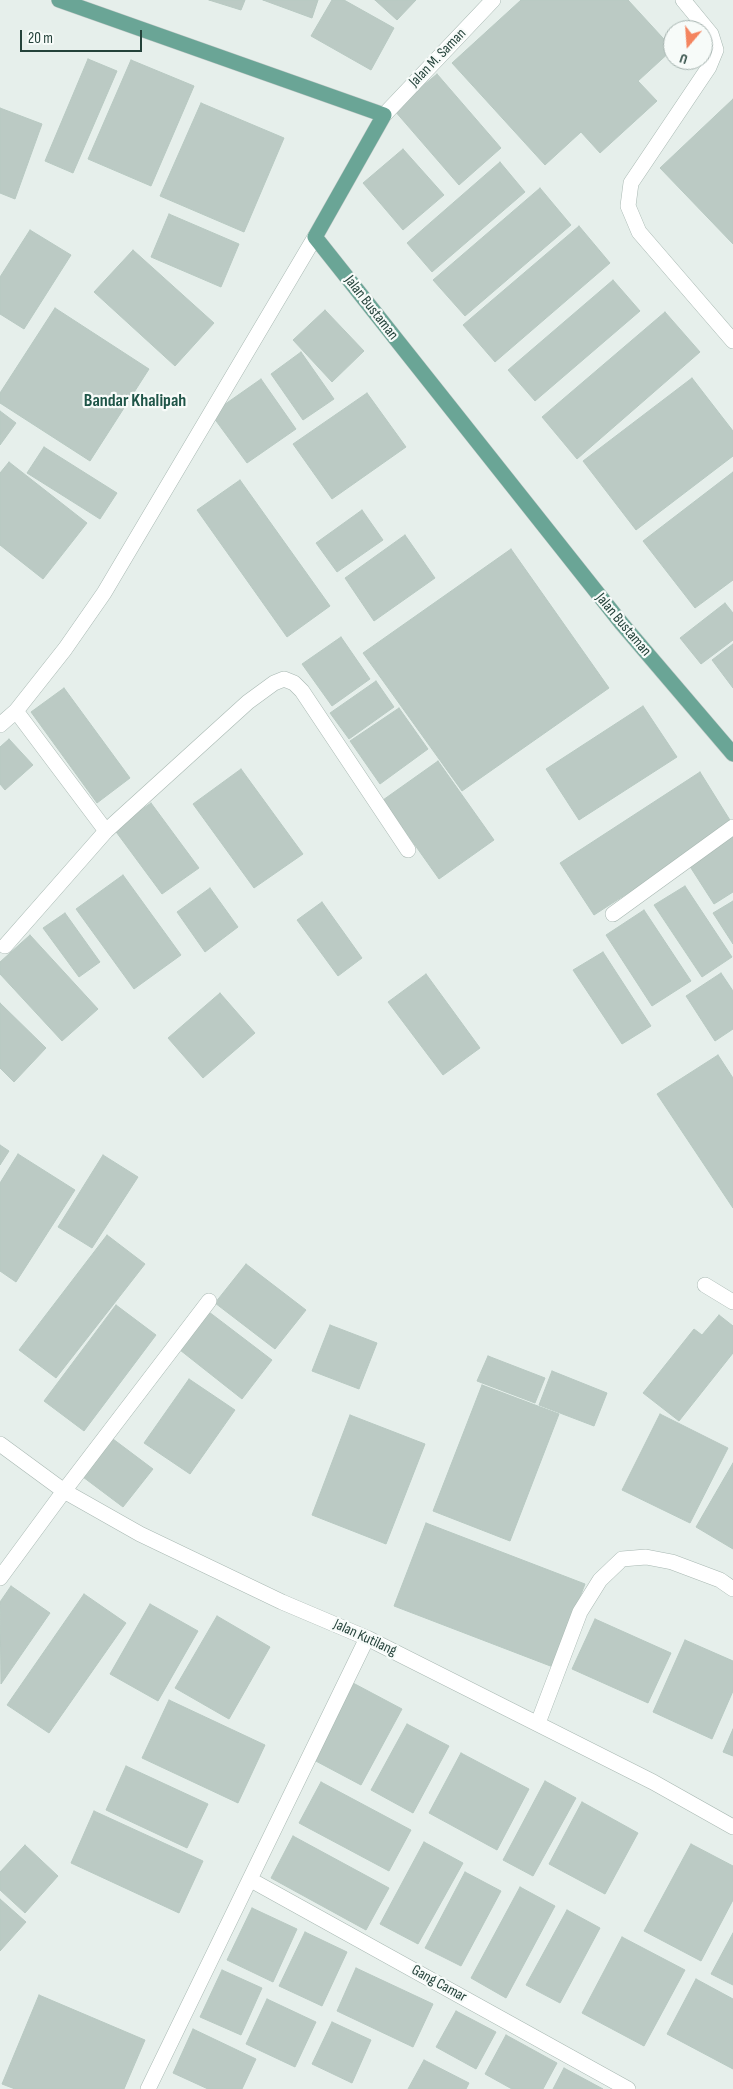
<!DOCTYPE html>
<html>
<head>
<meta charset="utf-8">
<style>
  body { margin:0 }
  #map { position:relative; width:733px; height:2089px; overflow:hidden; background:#e6efeb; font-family:"Sofia Sans Condensed",sans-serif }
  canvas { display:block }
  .north { position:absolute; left:663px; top:20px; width:50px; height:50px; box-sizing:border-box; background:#f7fbf9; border:1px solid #a3b1ad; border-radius:50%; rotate:198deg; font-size:14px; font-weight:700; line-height:20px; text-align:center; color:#24423a }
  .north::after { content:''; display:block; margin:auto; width:18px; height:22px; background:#f4845f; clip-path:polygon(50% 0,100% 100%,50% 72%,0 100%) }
  .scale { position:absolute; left:20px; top:30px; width:122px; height:22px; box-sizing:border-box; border:2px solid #24423a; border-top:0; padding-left:6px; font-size:15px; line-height:18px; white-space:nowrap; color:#24423a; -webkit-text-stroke:4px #f7fbf9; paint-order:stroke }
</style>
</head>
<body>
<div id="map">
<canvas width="733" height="2089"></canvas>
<div class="north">U</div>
<div class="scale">20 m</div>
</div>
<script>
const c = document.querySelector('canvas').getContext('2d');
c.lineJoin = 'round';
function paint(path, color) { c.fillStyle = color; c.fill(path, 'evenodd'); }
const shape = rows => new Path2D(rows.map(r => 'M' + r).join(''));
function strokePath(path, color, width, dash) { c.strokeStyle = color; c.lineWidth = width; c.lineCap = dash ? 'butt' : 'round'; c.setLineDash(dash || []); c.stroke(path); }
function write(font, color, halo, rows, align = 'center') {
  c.font = font + ' "Sofia Sans Condensed",sans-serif'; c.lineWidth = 4.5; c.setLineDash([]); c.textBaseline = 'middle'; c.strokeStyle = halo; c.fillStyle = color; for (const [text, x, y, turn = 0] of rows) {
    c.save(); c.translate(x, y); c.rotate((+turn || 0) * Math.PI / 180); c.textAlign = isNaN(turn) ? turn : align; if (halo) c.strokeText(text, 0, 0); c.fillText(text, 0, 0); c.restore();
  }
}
const building = shape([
  [209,0,245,0,241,10,209,0],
  [263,0,318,0,312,18,263,0],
  [332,0,344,0,394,28,371,70,311,36,332,0],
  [375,0,416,0,397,20,375,0],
  [521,0,628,0,673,49,638,81,657,101,600,153,581,132,545,165,452,63,521,0],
  [88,59,117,71,73,173,45,161,88,59],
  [131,60,194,86,151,186,88,159,131,60],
  [437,74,501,148,459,185,394,110,437,74],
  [733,99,733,244,660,168,733,99],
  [201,103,284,138,244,232,160,196,201,103],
  [0,108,42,124,15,199,0,193,0,108],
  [403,149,444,195,403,230,363,183,403,149],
  [500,162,525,192,432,272,407,243,500,162],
  [540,188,571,225,465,316,433,280,540,188],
  [169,214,239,244,221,287,151,257,169,214],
  [579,226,610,263,495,362,463,325,579,226],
  [30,230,71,255,24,329,0,314,0,277,30,230],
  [133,250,214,323,175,366,94,292,133,250],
  [613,280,640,311,535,401,508,370,613,280],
  [55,308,149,369,90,461,0,403,0,393,55,308],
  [325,310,364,351,332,382,293,340,325,310],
  [665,312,700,352,577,459,542,417,665,312],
  [301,352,334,399,303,420,271,374,301,352],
  [692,378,733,431,733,456,636,530,583,461,692,378],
  [261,379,296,429,247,463,211,414,261,379],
  [367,393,406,447,332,499,293,444,367,393],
  [0,411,16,423,0,445,0,411],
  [44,447,117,493,100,519,27,473,44,447],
  [9,462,87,523,43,579,0,545,0,473,9,462],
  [733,472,733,580,695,608,643,541,733,472],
  [240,480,330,606,287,637,197,510,240,480],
  [362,510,383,540,337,572,316,543,362,510],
  [405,535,435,578,374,621,345,578,405,535],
  [511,549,609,688,462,791,363,653,511,549],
  [725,603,733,613,733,640,701,664,680,638,725,603],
  [341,637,370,679,332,706,302,664,341,637],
  [733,644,733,688,712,660,733,644],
  [376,681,394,707,349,739,330,713,376,681],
  [64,688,130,778,97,803,31,712,64,688],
  [643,706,677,757,579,820,546,769,643,706],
  [399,708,428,749,380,784,350,741,399,708],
  [9,739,33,765,5,790,0,784,0,747,9,739],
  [438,761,494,840,439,879,383,800,438,761],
  [241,769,303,854,254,888,193,804,241,769],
  [700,772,733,825,594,915,560,863,700,772],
  [151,803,199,868,162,894,114,829,151,803],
  [733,837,733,892,714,904,689,865,733,837],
  [123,875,181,955,134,989,76,909,123,875],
  [685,886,732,957,702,977,654,905,685,886],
  [210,888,238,927,205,952,177,912,210,888],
  [733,901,733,944,713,913,733,901],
  [322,902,362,958,338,976,297,920,322,902],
  [644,910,691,981,652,1006,606,935,644,910],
  [65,913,100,962,79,977,43,928,65,913],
  [30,935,98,1009,62,1041,0,974,0,962,30,935],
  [603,952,651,1026,622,1044,573,970,603,952],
  [721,973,733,991,733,1029,715,1041,686,996,721,973],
  [426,974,480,1048,443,1075,388,1002,426,974],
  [220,993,255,1033,203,1078,168,1038,220,993],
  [0,1003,46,1048,14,1082,0,1068,0,1003],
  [718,1055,733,1078,733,1208,657,1094,718,1055],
  [0,1145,9,1151,0,1165,0,1145],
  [18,1154,75,1190,16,1282,0,1271,0,1183,18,1154],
  [103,1155,138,1177,92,1248,58,1227,103,1155],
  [107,1235,145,1264,56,1378,19,1350,107,1235],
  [246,1264,306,1310,275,1349,215,1303,246,1264],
  [116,1305,156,1335,84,1431,44,1401,116,1305],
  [209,1312,272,1360,242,1399,180,1350,209,1312],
  [719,1315,733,1326,733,1353,679,1421,643,1393,694,1329,702,1335,719,1315],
  [330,1325,377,1343,359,1389,312,1371,330,1325],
  [488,1356,545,1378,535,1403,477,1381,488,1356],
  [552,1371,607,1393,594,1426,539,1405,552,1371],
  [189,1379,235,1410,190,1474,144,1443,189,1379],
  [482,1385,559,1414,510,1541,433,1511,482,1385],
  [660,1414,728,1448,690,1523,622,1490,660,1414],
  [350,1415,425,1444,386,1544,312,1515,350,1415],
  [113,1439,153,1469,123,1507,83,1477,113,1439],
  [733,1463,733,1549,696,1527,733,1463],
  [426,1523,585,1584,553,1667,394,1606,426,1523],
  [11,1586,50,1613,1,1684,0,1602,11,1586],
  [84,1594,126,1623,49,1733,7,1705,84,1594],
  [150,1604,198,1631,158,1701,110,1674,150,1604],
  [217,1616,270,1647,229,1719,175,1688,217,1616],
  [595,1619,671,1653,648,1703,572,1669,595,1619],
  [685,1640,733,1661,733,1691,712,1739,653,1712,685,1640],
  [353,1683,402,1709,361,1785,312,1759,353,1683],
  [169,1700,265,1745,238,1803,142,1758,169,1700],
  [407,1724,449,1746,413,1813,371,1790,407,1724],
  [733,1729,733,1756,723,1752,733,1729],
  [461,1753,529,1789,497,1850,429,1813,461,1753],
  [126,1766,208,1804,187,1848,106,1810,126,1766],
  [545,1781,576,1798,533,1876,503,1860,545,1781],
  [321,1782,411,1830,389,1871,299,1823,321,1782],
  [582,1802,638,1833,605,1894,549,1864,582,1802],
  [94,1811,203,1861,179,1913,71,1863,94,1811],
  [293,1836,389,1888,366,1930,271,1878,293,1836],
  [424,1842,463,1863,418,1944,380,1924,424,1842],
  [691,1844,733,1866,733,1900,701,1961,644,1931,691,1844],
  [25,1845,58,1876,25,1913,0,1890,0,1872,25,1845],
  [465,1872,501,1891,461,1966,425,1948,465,1872],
  [520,1887,555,1906,506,1998,471,1978,520,1887],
  [0,1899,26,1922,0,1951,0,1899],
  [252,1908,297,1929,273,1982,227,1960,252,1908],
  [567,1910,600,1928,560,2003,526,1985,567,1910],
  [305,1932,347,1952,322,2006,279,1986,305,1932],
  [733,1933,733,1985,711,1974,733,1933],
  [622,1937,685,1970,644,2046,582,2013,622,1937],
  [356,1968,433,2004,413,2047,337,2011,356,1968],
  [222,1970,262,1988,241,2035,200,2017,222,1970],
  [696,1979,733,1999,733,2069,667,2034,696,1979],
  [39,1995,145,2040,124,2089,15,2089,2,2084,39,1995],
  [267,1999,316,2022,295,2067,246,2044,267,1999],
  [456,2011,496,2032,476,2069,436,2047,456,2011],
  [332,2022,371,2040,352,2083,312,2064,332,2022],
  [193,2029,256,2059,242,2089,208,2089,173,2073,193,2029],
  [506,2035,557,2063,543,2089,512,2089,485,2074,506,2035],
  [424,2060,469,2083,466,2089,408,2089,424,2060],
  [564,2068,603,2089,553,2089,564,2068]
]);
paint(building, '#bbcac4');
strokePath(building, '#b8c9c2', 1);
const minor = shape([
  [683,0,711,34,716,50,709,67,631,183,628,206,639,232,733,341],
  [384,115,493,0],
  [16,711,106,831],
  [0,725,16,711,65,649,104,593,315,237],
  [613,914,733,827],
  [5,946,106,831,248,702,274,683,284,679,294,683,302,691,408,850],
  [705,1285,733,1302],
  [0,1444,64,1491,140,1534,282,1602,367,1638,653,1782,733,1827],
  [0,1578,64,1491,209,1301],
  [538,1723,580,1612,600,1580,622,1559,646,1557,672,1562,720,1580,733,1589],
  [251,1880,628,2089],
  [148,2089,367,1638]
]);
const major = shape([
  [59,0,384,115,315,237,622,624,733,754]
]);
strokePath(minor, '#a8b8b2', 16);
strokePath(major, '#c2cac8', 16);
strokePath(minor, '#fff', 15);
strokePath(major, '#6aa596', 15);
write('15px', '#24423a', '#f7fbf9', [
  ["Jalan M. Saman",438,58,-46],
  ["Jalan Bustaman",371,308,52],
  ["Jalan Bustaman",623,625,50],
  ["Jalan Kutilang",365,1638,25],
  ["Gang Camar",439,1984,29]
]);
write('bold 18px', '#1f5548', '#f7fbf9', [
  ["Bandar Khalipah",135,401]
]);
</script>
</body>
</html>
